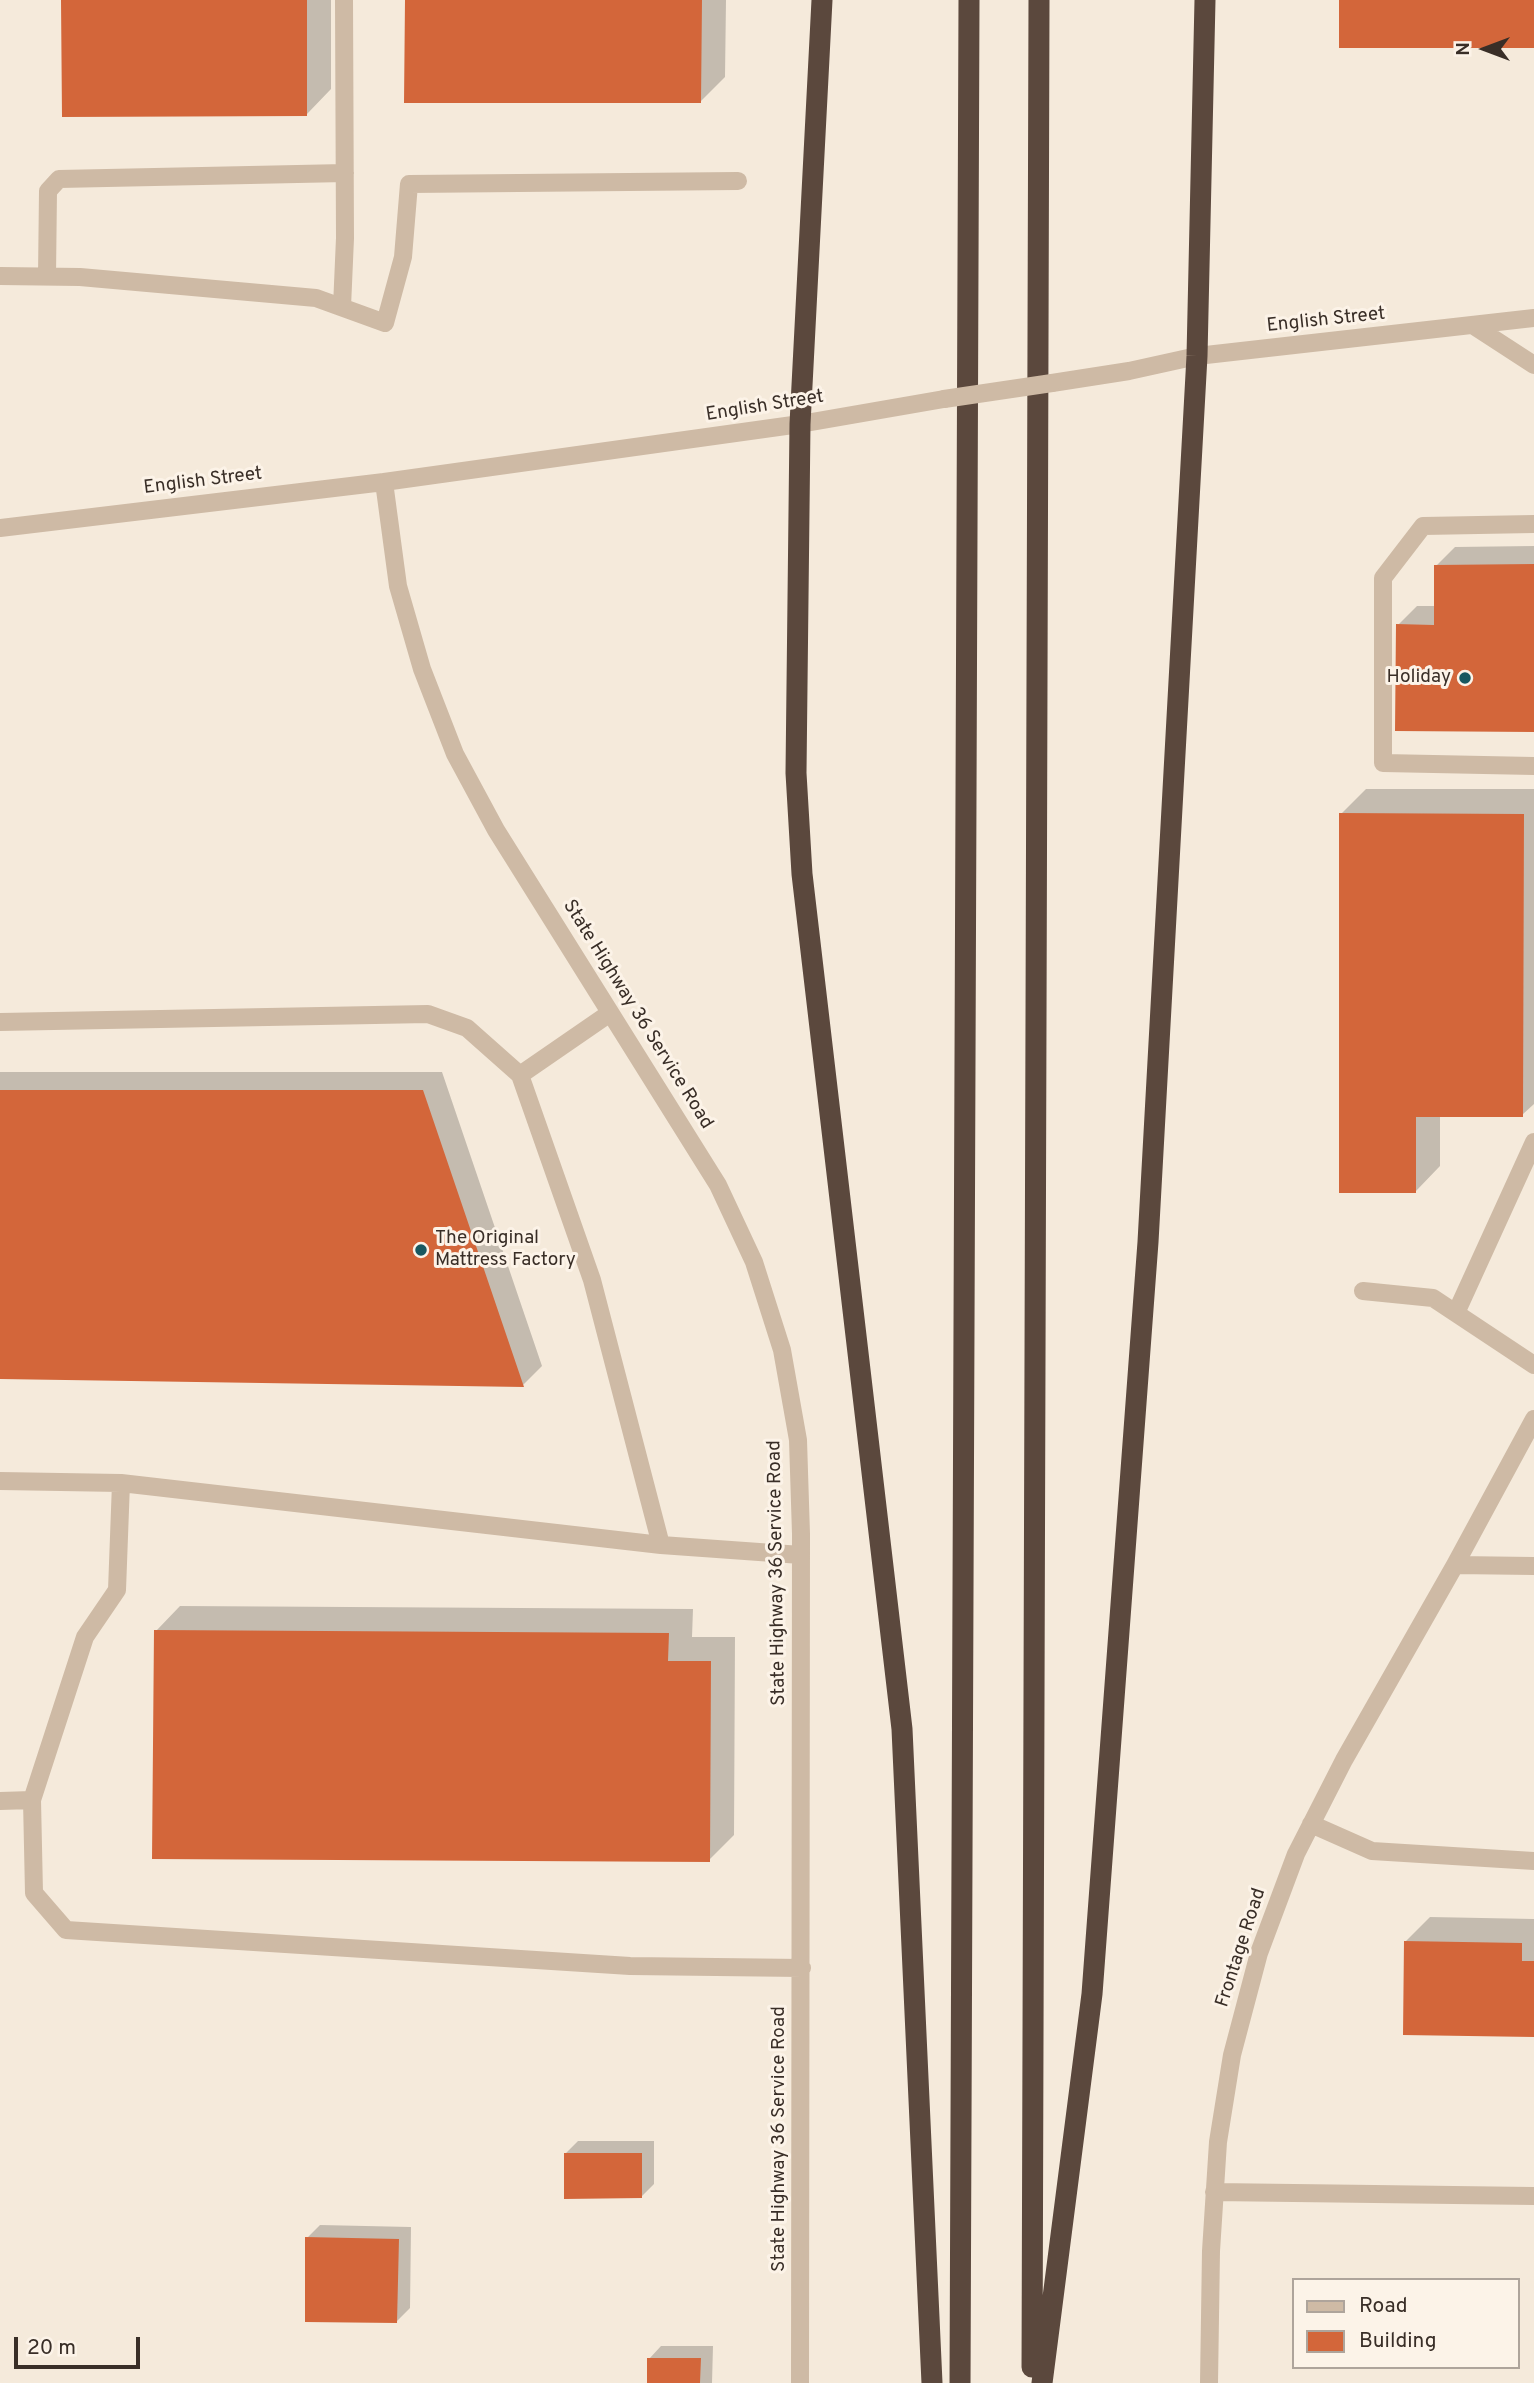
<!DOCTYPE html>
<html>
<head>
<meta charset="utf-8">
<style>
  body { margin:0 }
  #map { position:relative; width:1534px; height:2383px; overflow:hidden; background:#f5eadb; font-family:Overpass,sans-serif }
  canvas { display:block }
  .legend { position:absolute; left:1292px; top:2278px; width:228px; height:91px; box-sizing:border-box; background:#fcf3e8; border:2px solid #aea49b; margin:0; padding:9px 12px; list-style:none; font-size:21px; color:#392e27 }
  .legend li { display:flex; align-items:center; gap:14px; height:35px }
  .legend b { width:35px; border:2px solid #aea49b }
  .north { position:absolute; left:1450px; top:14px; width:70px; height:70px; -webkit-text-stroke:5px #fcf3e8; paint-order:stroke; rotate:270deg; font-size:19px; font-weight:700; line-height:28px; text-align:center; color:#392e27 }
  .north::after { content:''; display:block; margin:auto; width:24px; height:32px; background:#392e27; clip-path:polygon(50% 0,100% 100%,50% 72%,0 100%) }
  .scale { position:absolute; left:14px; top:2337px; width:126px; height:32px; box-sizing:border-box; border:4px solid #392e27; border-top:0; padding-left:9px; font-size:21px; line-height:24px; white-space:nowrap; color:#392e27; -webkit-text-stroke:5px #fcf3e8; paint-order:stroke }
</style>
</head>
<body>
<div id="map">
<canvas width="1534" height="2383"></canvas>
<ul class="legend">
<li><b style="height:9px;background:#cebaa5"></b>Road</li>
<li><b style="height:19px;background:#d3663a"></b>Building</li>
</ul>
<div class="north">N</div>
<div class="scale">20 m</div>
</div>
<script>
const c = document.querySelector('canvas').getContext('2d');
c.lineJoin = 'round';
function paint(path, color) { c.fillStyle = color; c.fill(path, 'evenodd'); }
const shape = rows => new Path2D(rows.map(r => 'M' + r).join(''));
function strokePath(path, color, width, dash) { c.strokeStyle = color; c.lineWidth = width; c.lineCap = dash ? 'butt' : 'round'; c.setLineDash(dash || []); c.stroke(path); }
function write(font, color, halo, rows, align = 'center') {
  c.font = font + ' Overpass,sans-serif'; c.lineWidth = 6; c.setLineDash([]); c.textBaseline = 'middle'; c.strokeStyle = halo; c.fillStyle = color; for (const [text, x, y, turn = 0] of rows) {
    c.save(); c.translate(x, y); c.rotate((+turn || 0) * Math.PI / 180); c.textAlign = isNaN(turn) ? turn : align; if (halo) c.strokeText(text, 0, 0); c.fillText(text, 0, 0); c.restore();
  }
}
paint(shape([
  [63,0,331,0,331,89,307,114],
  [407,0,726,0,725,77,701,101],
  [1534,546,1534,730,1398,625,1417,606,1436,606,1436,566,1455,547],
  [1366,789,1534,789,1534,1104,1522,1115,1440,1115,1440,1166,1416,1191,1341,814],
  [0,1072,442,1072,542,1366,523,1385,0,1378],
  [180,1606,693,1609,692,1637,735,1637,734,1835,709,1860,156,1631],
  [1430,1917,1534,1919,1534,2035,1405,1942],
  [578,2141,654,2141,654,2184,641,2197,565,2154],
  [320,2225,411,2227,410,2308,397,2321,307,2238],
  [661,2346,713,2346,712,2383,648,2383,649,2359]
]), '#0003');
paint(shape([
  [61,0,307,0,307,116,62,117],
  [405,0,702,0,701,103,404,103],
  [1339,0,1534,0,1534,48,1339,48],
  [1534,564,1534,732,1395,731,1396,624,1434,625,1434,565],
  [1339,813,1524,814,1523,1117,1416,1117,1416,1193,1339,1193],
  [0,1090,423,1090,524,1387,0,1379],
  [154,1630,669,1633,668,1661,711,1661,710,1862,152,1859],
  [1404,1941,1522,1943,1522,1961,1534,1961,1534,2037,1403,2035],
  [564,2153,642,2153,642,2198,564,2199],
  [305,2237,399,2239,397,2323,305,2322],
  [647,2358,701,2358,700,2383,647,2383]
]), '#d3663a');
strokePath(shape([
  [0,276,80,277,316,298,385,323,403,257,409,184,738,181],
  [47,276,48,191,59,179,345,173],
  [342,307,345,238,344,0],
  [1474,326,1534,365],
  [1052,383,1129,371,1197,356,1534,318],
  [384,482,398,586,422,669,455,754,496,830,718,1185,754,1262,782,1350,798,1440,801,1534,800,2383],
  [1534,524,1423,526,1383,578,1383,763,1534,766],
  [0,528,384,482,800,424,944,399],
  [610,1013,520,1075,592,1280,661,1545],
  [0,1022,428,1014,467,1028,520,1075],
  [1363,1291,1433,1298,1534,1365],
  [1456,1313,1534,1142],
  [0,1481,121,1483,661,1545,801,1555],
  [1455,1565,1534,1566],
  [32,1800,85,1637,117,1590,121,1483],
  [0,1801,32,1800,34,1893,66,1930,630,1966,802,1968],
  [1311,1824,1372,1851,1534,1861],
  [1214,2192,1534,2196],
  [1209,2383,1211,2251,1218,2142,1232,2055,1259,1953,1296,1854,1344,1760,1455,1565,1534,1419]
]), '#cebaa5', 18);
strokePath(shape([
  [822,0,800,424,796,773,802,874,902,1729,932,2383],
  [1032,2367,1039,0],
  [960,2383,969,0],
  [1042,2383,1092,1994,1148,1242,1197,356,1205,0]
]), '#5b483d', 21);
strokePath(shape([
  [944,399,1052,383]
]), '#cebaa5', 18);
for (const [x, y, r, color] of [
  [1465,678,7,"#185860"],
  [421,1250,7,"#185860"]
]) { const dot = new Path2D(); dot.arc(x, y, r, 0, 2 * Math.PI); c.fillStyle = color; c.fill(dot); strokePath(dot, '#fcf3e8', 2.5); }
write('19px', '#392e27', '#fcf3e8', [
  ["English Street",1326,321,-6],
  ["English Street",765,407,-9],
  ["English Street",203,482,-7],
  ["State Highway 36 Service Road",637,1015,58],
  ["State Highway 36 Service Road",778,1573,-91],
  ["Frontage Road",1242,1948,-72],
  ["State Highway 36 Service Road",780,2139,-90]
]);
write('19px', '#392e27', '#fcf3e8', [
  ["Holiday",1451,678],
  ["The Original",435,1239,"left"],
  ["Mattress Factory",435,1261,"left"]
], 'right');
</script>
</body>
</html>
